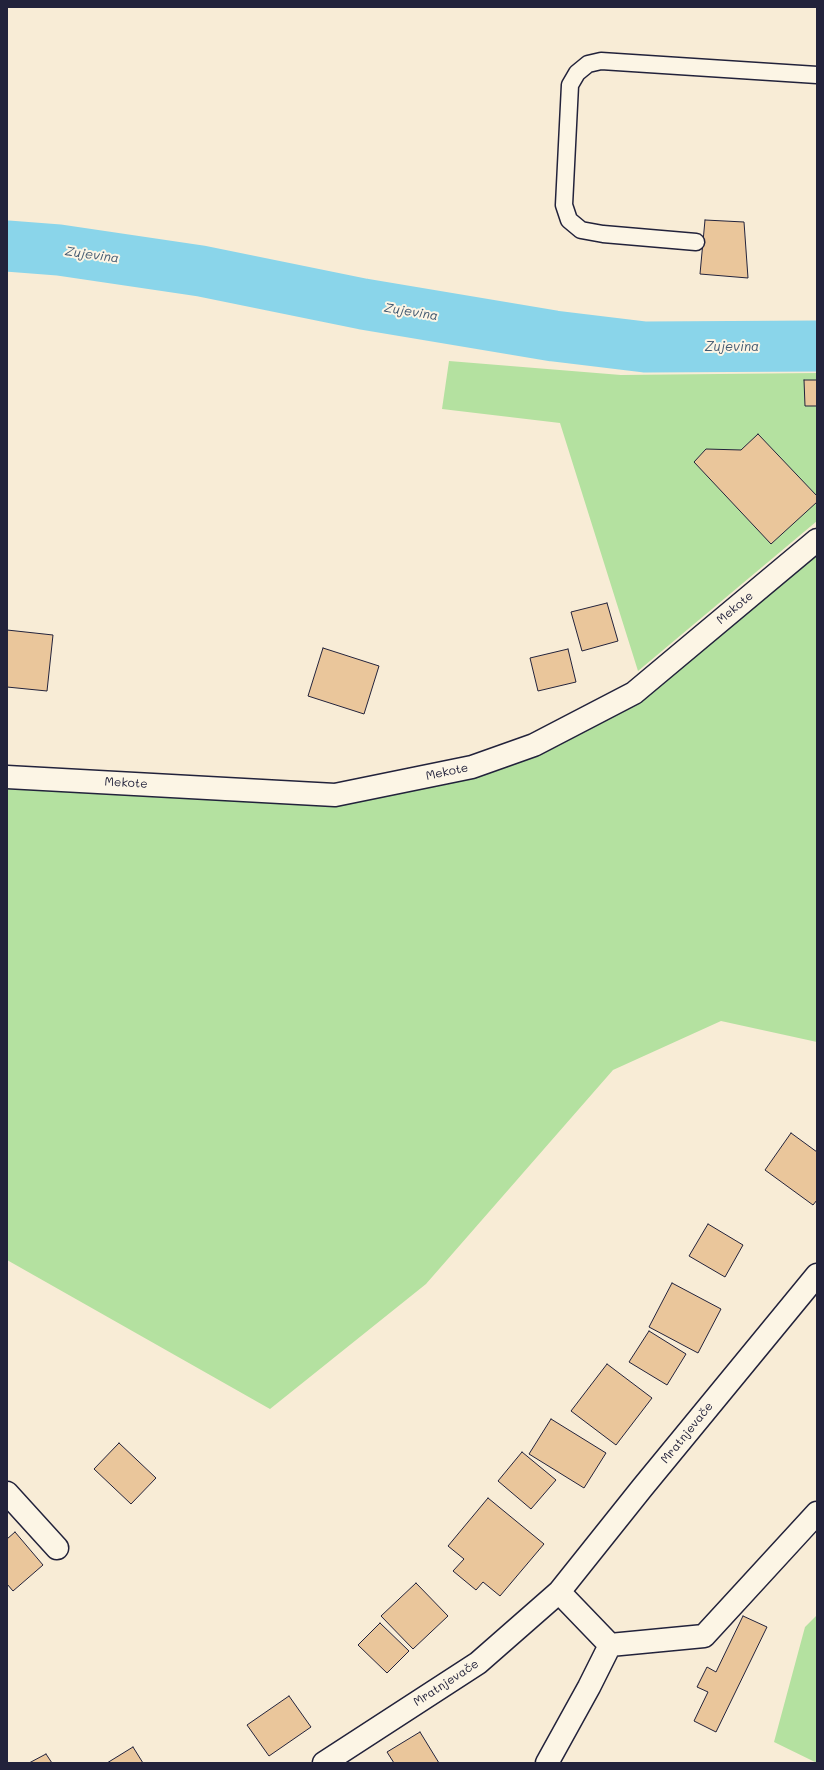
<!DOCTYPE html>
<html>
<head>
<meta charset="utf-8">
<style>
  body { margin:0 }
  #map { position:relative; width:824px; height:1770px; overflow:hidden; background:#f8ecd6; font-family:Mali,sans-serif }
  canvas { display:block }
  .frame { position:absolute; inset:0; border:8px solid #22223b; pointer-events:none }
</style>
</head>
<body>
<div id="map">
<canvas width="824" height="1770"></canvas>
<div class="frame"></div>
</div>
<script>
const c = document.querySelector('canvas').getContext('2d');
c.lineJoin = 'round';
function paint(path, color) { c.fillStyle = color; c.fill(path, 'evenodd'); }
const shape = rows => new Path2D(rows.map(r => 'M' + r).join(''));
function strokePath(path, color, width, dash) { c.strokeStyle = color; c.lineWidth = width; c.lineCap = dash ? 'butt' : 'round'; c.setLineDash(dash || []); c.stroke(path); }
function write(font, color, halo, rows, align = 'center') {
  c.font = font + ' Mali,sans-serif'; c.lineWidth = 4; c.setLineDash([]); c.textBaseline = 'middle'; c.strokeStyle = halo; c.fillStyle = color; for (const [text, x, y, turn = 0] of rows) {
    c.save(); c.translate(x, y); c.rotate((+turn || 0) * Math.PI / 180); c.textAlign = isNaN(turn) ? turn : align; if (halo) c.strokeText(text, 0, 0); c.fillText(text, 0, 0); c.restore();
  }
}
paint(shape([
  [449,361,621,375,817,373,817,521,638,671,560,423,442,409],
  [817,540,817,1042,721,1021,613,1070,426,1284,270,1409,7,1260,7,777,335,795,472,767,634,693],
  [817,1615,817,1763,774,1742,805,1627]
]), '#b4e1a0');
strokePath(shape([
  [7,246,59,250,201,271,363,304,554,336,645,347,817,346]
]), '#8ad5ea', 51);
const building = shape([
  [705,220,744,222,748,278,700,274,705,220],
  [804,380,817,380,817,406,805,406,804,380],
  [758,434,817,496,817,502,771,544,694,462,706,449,741,450,758,434],
  [607,603,618,641,582,651,571,612,607,603],
  [7,630,53,635,47,691,7,687,7,630],
  [323,648,379,666,364,714,308,696,323,648],
  [568,649,576,682,538,691,530,658,568,649],
  [791,1133,817,1152,817,1200,813,1205,765,1170,791,1133],
  [708,1224,743,1245,725,1277,689,1256,708,1224],
  [672,1283,721,1309,698,1353,649,1327,672,1283],
  [649,1331,686,1354,667,1385,629,1362,649,1331],
  [607,1364,652,1398,616,1445,571,1411,607,1364],
  [551,1419,606,1453,584,1488,529,1454,551,1419],
  [119,1443,156,1478,131,1504,94,1469,119,1443],
  [522,1452,556,1480,531,1509,498,1481,522,1452],
  [488,1498,544,1544,500,1596,483,1582,476,1590,453,1571,464,1559,448,1546,488,1498],
  [15,1532,43,1565,13,1591,7,1584,7,1539,15,1532],
  [416,1583,448,1616,413,1649,381,1616,416,1583],
  [743,1616,767,1627,716,1732,694,1721,708,1692,697,1687,707,1667,716,1672,743,1616],
  [380,1623,409,1651,387,1673,358,1645,380,1623],
  [289,1696,311,1727,269,1756,247,1725,289,1696],
  [420,1732,439,1763,394,1763,387,1752,420,1732],
  [133,1747,143,1763,107,1763,133,1747],
  [46,1754,52,1763,29,1763,46,1754]
]);
paint(building, '#eac69b');
strokePath(building, '#22223b', 1);
const service = shape([
  [696,242,603,234,581,230,569,220,564,205,570,85,577,73,588,64,601,61,817,75]
]);
const minor = shape([
  [7,777,335,795,472,767,534,745,634,693,817,540],
  [7,1493,57,1548],
  [559,1592,610,1645],
  [610,1645,704,1636,817,1513],
  [324,1763,478,1663,559,1592,642,1488,817,1275],
  [547,1763,589,1687,610,1645]
]);
strokePath(service, '#22223b', 19);
strokePath(minor, '#22223b', 25);
strokePath(service, '#fcf5e5', 16);
strokePath(minor, '#fcf5e5', 22);
write('12px', '#22223b', '#fcf5e5', [
  ["Mekote",735,608,-40],
  ["Mekote",447,772,-12],
  ["Mekote",126,783,3],
  ["Mratnjevače",687,1433,-51],
  ["Mratnjevače",446,1683,-33]
]);
write('italic 13px', '#415870', '#fcf5e5', [
  ["Zujevina",92,255,8],
  ["Zujevina",411,312,9],
  ["Zujevina",732,347]
]);
</script>
</body>
</html>
